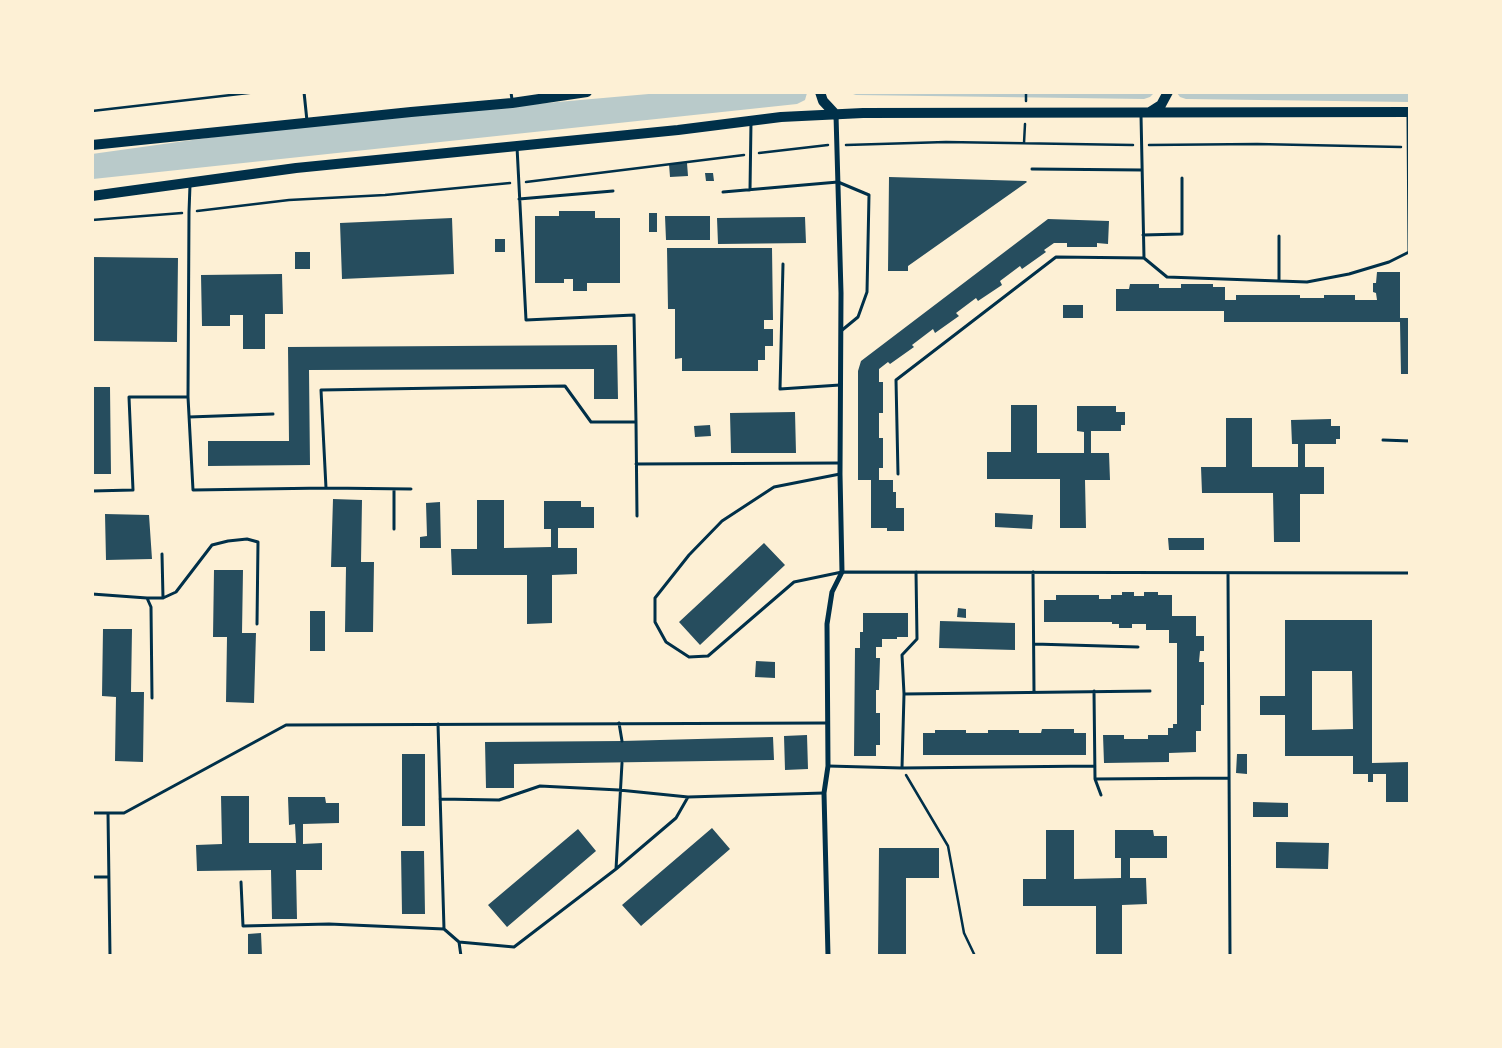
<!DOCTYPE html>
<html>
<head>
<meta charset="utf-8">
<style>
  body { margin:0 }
  #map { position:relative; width:1502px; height:1048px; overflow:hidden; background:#fdf0d5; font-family:Lato,sans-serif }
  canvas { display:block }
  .frame { position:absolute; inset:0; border:94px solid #fdf0d5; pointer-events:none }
</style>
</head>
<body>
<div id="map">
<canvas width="1502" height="1048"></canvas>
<div class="frame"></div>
</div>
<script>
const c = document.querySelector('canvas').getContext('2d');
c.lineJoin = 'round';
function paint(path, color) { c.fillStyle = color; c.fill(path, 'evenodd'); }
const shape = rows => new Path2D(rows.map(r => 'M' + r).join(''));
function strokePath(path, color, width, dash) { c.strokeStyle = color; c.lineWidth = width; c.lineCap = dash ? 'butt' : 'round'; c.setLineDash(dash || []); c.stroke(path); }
paint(shape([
  [1409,92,1409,102,1186,99,1180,97,1177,93],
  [660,93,807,93,805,100,797,104,93,179,92,154,307,124],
  [850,93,1154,93,1150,97,1144,99,856,95]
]), '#b9caca');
paint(shape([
  [687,163,688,176,670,177,669,164],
  [705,173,713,173,714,181,706,181],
  [889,177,1026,181,1027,182,908,266,908,271,888,271],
  [559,211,595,211,595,218,620,218,620,283,587,283,587,291,573,291,573,279,564,279,564,283,535,283,535,216,559,216],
  [649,213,657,213,657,232,649,232],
  [665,216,710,216,710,240,666,240],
  [805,217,806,243,718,244,717,218],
  [452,218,454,274,342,279,340,223],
  [1048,219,1109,221,1108,244,1097,243,1097,247,1067,247,1067,243,1054,243,1044,250,1046,252,1022,269,1020,266,1000,281,1002,285,978,301,976,298,956,313,959,316,935,333,933,329,912,345,914,347,890,364,888,362,879,369,879,382,883,382,883,413,879,413,879,438,883,438,883,468,879,468,879,480,893,480,893,492,896,492,896,508,904,508,904,531,887,531,887,528,871,528,871,480,858,480,858,371,861,361],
  [495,239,505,239,505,252,495,252],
  [667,248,772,248,773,320,764,320,764,329,773,329,773,346,765,346,765,360,758,360,758,371,682,371,682,358,675,359,675,309,668,309],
  [295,252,310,252,310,269,295,269],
  [92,257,178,258,177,342,92,341],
  [1377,272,1400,272,1400,318,1410,318,1410,374,1401,374,1400,322,1224,322,1224,311,1116,311,1116,289,1129,289,1130,284,1159,284,1159,288,1181,288,1181,284,1213,284,1213,287,1225,287,1225,300,1236,300,1236,295,1300,295,1300,298,1324,298,1324,295,1355,295,1355,300,1377,300,1376,293,1373,292,1373,283,1376,283],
  [282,274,283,314,265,314,265,349,243,349,243,315,230,315,230,326,202,326,201,275],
  [1063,305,1083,305,1083,318,1063,318],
  [617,345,618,399,594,399,594,369,309,370,310,465,208,466,208,441,289,441,288,347],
  [92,387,110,387,111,474,92,474],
  [1011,405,1037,405,1037,453,1084,453,1084,432,1077,431,1077,406,1116,406,1116,412,1125,412,1125,425,1121,425,1121,431,1091,431,1091,453,1109,453,1110,480,1085,480,1086,528,1060,528,1060,479,987,479,987,452,1011,452],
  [795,412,796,453,731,453,730,413],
  [1226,418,1252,418,1252,467,1298,467,1298,444,1292,444,1291,420,1331,419,1331,426,1340,426,1340,439,1336,439,1336,444,1305,444,1305,467,1324,467,1324,494,1300,494,1300,542,1274,542,1273,493,1202,493,1201,467,1226,467],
  [710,425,711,436,695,437,694,426],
  [333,499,362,500,361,562,374,562,373,632,345,632,346,567,331,567],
  [477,500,504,500,504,548,551,547,551,529,544,529,544,501,581,501,581,507,594,507,594,528,558,528,558,548,577,548,577,574,552,575,552,623,527,624,527,575,452,575,451,549,477,549],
  [440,502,441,548,420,548,420,537,427,536,426,503],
  [995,513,1033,515,1032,529,995,527],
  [105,514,149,515,152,559,106,560],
  [1168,538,1204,538,1204,550,1169,550],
  [764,543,785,565,700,645,679,622],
  [214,570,243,570,242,633,256,633,254,703,226,702,227,637,213,637],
  [1122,592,1134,592,1134,596,1144,596,1144,592,1158,592,1158,595,1172,595,1172,616,1196,616,1196,636,1204,636,1204,651,1200,651,1199,662,1204,662,1204,705,1201,705,1201,731,1196,731,1196,752,1169,753,1169,762,1104,763,1103,735,1124,735,1124,739,1148,739,1148,735,1168,735,1168,728,1173,728,1173,724,1177,724,1177,643,1169,643,1169,630,1146,630,1146,624,1132,624,1132,628,1119,628,1119,624,1112,624,1112,622,1044,622,1044,600,1056,600,1056,595,1099,595,1099,599,1111,599,1111,595,1122,595],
  [958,608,966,609,966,618,957,617],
  [310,611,325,611,325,651,310,651],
  [863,613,908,613,908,637,897,637,897,639,882,639,882,647,876,647,876,658,880,658,879,690,876,690,876,713,880,713,880,745,876,745,876,756,854,756,855,648,860,648,860,632,863,632],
  [1285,620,1372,620,1372,763,1410,762,1410,802,1386,802,1386,774,1373,774,1373,782,1368,782,1368,774,1353,774,1353,756,1285,756,1285,715,1260,715,1260,696,1285,696],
  [1312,671,1352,671,1353,729,1312,730],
  [940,621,1015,623,1015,650,939,648],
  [103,629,132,629,131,692,144,692,143,762,115,761,116,697,102,696],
  [756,661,775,662,775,678,755,677],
  [1042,729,1074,729,1074,733,1086,733,1086,755,923,755,923,733,935,733,935,730,966,730,966,733,988,733,988,730,1019,730,1019,733,1041,733],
  [807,735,808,769,785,770,784,736],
  [773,737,774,760,514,764,514,788,486,788,485,742,622,741],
  [402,754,425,754,425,826,402,826],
  [1237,754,1247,754,1247,774,1236,773],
  [221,796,249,796,249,843,296,843,295,824,289,825,288,797,325,797,326,803,339,803,339,823,303,824,303,844,322,843,322,870,296,870,297,919,272,919,271,870,197,871,196,845,222,844],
  [1253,802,1288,803,1288,817,1253,817],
  [712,828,730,849,641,926,622,905],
  [578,829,596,851,507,927,488,905],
  [1046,830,1074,830,1074,879,1121,878,1121,858,1115,858,1115,830,1153,830,1154,836,1167,836,1167,858,1130,858,1130,878,1146,878,1147,904,1122,905,1122,954,1096,954,1096,906,1023,906,1023,879,1046,879],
  [1276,842,1329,843,1328,869,1276,868],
  [879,848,939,848,939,878,906,878,906,956,878,956],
  [401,851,424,851,425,914,402,914],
  [261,933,262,956,248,956,248,934]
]), '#264d5e');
strokePath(shape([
  [1026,101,1026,92],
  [92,111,257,92],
  [1024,143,1025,124],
  [846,145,946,142,1133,145],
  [1149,145,1257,144,1401,147],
  [759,153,828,145],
  [526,182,744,155],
  [197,211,289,200,385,195,510,183],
  [92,220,182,213],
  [906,775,948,846,964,933,975,956]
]), '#003049', 2.5);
strokePath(shape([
  [304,92,307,121],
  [511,92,512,100],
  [1032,169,1142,170],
  [750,190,751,122],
  [723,192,838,182,869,195,867,292,858,317,841,331],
  [519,199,613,191],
  [1143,235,1182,234,1182,178],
  [1279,236,1279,281],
  [1144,258,1167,277,1307,282,1349,274,1389,262,1409,252,1408,115],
  [783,264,780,389,840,385],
  [188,397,193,490,326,488,321,390,565,386,591,422,636,422,634,315,526,320,517,147],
  [189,417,273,414],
  [636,422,637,516],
  [1383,440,1410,441],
  [636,464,840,463],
  [840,474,774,487,722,521,689,555,655,598,655,622,666,642,689,657,708,656,794,582,842,572,1410,573],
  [898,474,896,380,1056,257,1144,258,1141,115],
  [326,488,411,489],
  [394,489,394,529],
  [92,491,133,490,129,397,188,397,189,212,190,185],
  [162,554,163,598],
  [1033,572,1034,692],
  [1228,573,1230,956],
  [92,594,147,598,151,607,152,698],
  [147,598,163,598,176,592,212,545,228,541,247,539,258,542,257,624],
  [1034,644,1138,647],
  [1094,691,1095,779,1229,778],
  [904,694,1150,691],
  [619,723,622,741],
  [438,724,444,929],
  [828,766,902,768,904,694,902,655,917,639,916,572],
  [902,768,1095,766],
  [1095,779,1101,795],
  [440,799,499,800,540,786,619,790,688,797,824,793],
  [92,813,124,813,286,725,827,723],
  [108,813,110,956],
  [616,869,622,763],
  [92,877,108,877],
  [241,882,243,926,329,924,444,929,459,942,514,947,616,869,676,818,688,797],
  [459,942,461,956]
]), '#003049', 3);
strokePath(shape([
  [828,956,824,793,828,766,827,624,832,592,842,572,840,474,841,293,836,115]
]), '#003049', 5);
strokePath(shape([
  [820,92,823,101,836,115],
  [1150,112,1161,105,1168,92],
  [92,145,411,112,512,103,587,92],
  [92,196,296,168,678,130,781,117,863,113,1410,112]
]), '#003049', 10);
</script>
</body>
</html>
